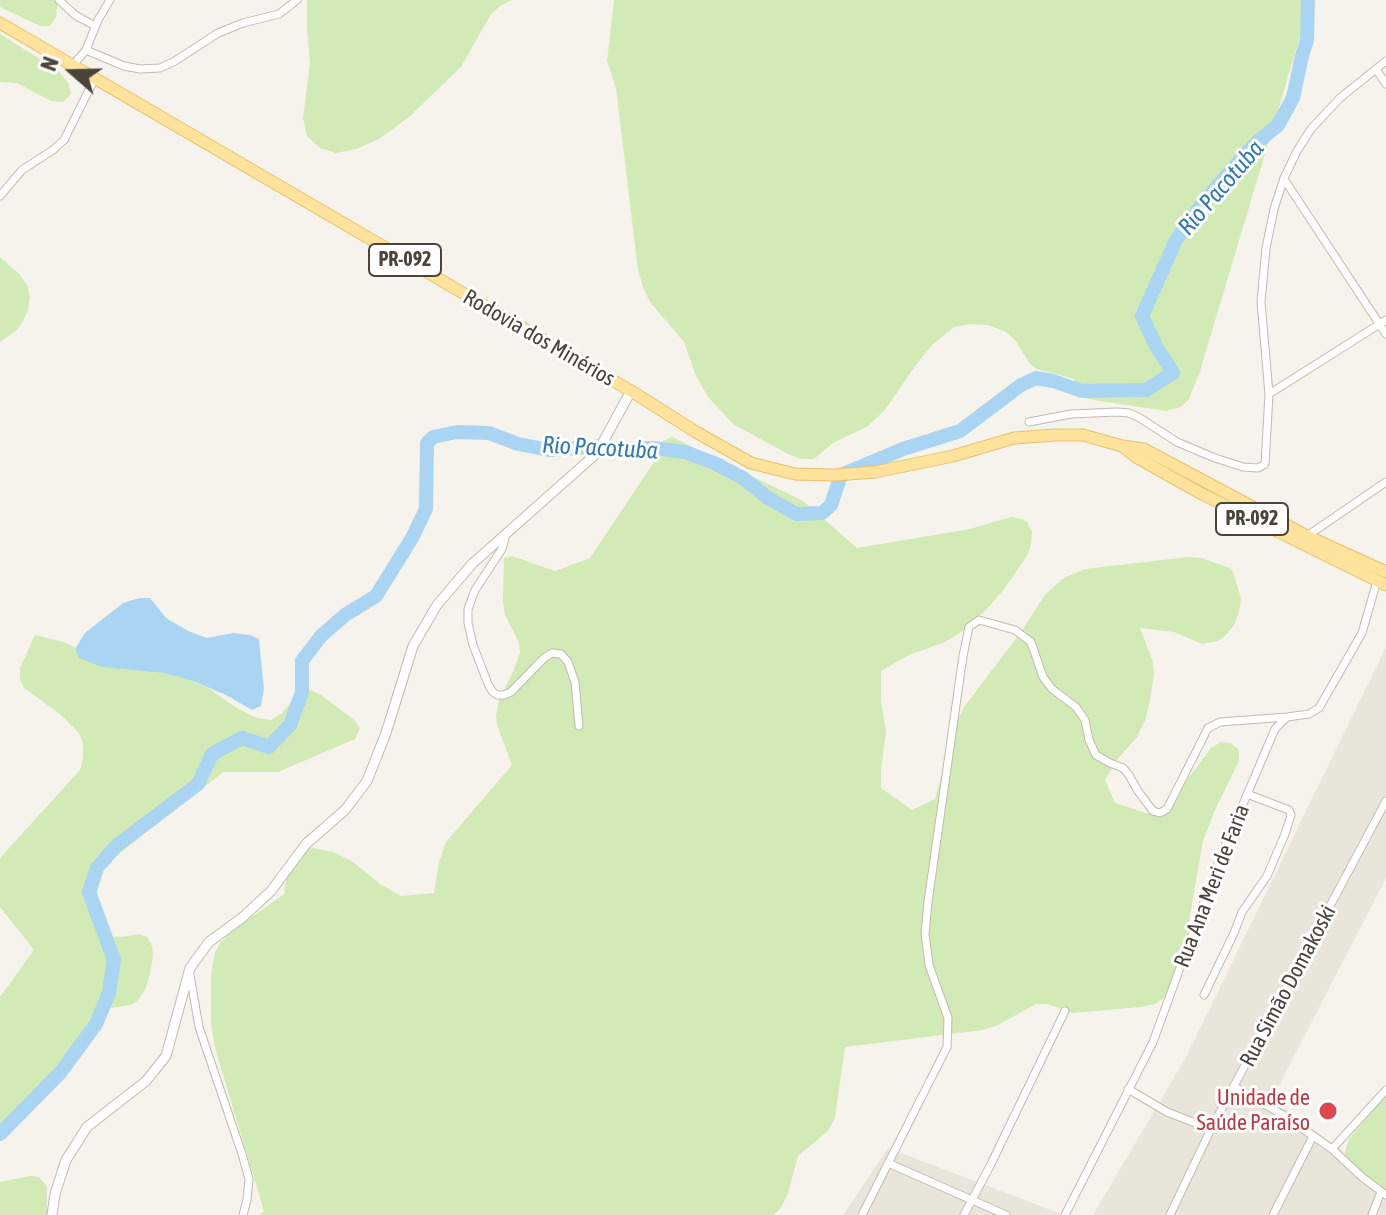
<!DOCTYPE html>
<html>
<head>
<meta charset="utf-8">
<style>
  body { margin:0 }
  #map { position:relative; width:1386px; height:1215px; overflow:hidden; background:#f6f3ec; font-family:"Asap Condensed",sans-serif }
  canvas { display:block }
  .north { position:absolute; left:32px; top:32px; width:80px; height:80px; -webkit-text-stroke:6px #fff; paint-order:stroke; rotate:290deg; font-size:22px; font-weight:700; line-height:32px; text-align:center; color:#4b4439 }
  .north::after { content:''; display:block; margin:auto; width:28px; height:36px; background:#4b4439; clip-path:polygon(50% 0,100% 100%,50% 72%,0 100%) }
</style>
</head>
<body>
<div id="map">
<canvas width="1386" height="1215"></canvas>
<div class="north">N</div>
</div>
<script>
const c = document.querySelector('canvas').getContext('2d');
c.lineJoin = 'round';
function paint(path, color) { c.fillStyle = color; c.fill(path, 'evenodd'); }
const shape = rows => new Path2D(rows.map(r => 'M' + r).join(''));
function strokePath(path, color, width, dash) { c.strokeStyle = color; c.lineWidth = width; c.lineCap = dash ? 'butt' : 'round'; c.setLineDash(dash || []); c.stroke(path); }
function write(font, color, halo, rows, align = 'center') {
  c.font = font + ' "Asap Condensed",sans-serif'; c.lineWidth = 6; c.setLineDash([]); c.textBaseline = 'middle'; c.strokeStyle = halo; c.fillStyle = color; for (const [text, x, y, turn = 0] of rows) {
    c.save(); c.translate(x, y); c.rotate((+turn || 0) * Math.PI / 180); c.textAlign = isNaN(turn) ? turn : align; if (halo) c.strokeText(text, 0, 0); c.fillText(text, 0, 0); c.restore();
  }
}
paint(shape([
  [1386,647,1386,878,1272,1099,1386,1183,1386,1215,1093,1215,1186,1057],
  [888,1148,1064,1215,843,1215]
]), '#eae5da');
paint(shape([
  [0,0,58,0,56,17,50,26,40,26,0,7],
  [307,0,512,0,500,6,491,14,461,67,409,117,379,139,356,149,336,153,320,148,307,136,303,118,310,63,307,29],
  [614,0,1311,0,1200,371,1189,399,1181,407,1166,411,1094,400,1080,397,1075,389,1074,379,1037,369,1030,364,1015,340,1006,332,988,325,971,324,954,327,933,344,915,366,885,410,868,426,833,443,814,459,801,459,788,454,733,424,708,397,696,376,684,342,650,302,644,290,638,270,616,88,607,61],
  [0,34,59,71,69,84,71,94,63,102,51,101,17,83,0,82],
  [0,257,20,275,27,285,30,296,28,310,23,321,17,330,0,342],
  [672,437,803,501,857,548,970,529,1011,517,1022,519,1027,522,1032,532,1031,544,1027,556,1004,589,987,609,963,631,945,642,909,655,881,671,881,701,886,731,881,771,881,788,912,810,935,799,954,727,964,707,1021,632,1044,596,1062,579,1085,569,1188,557,1202,558,1232,569,1241,598,1239,612,1234,625,1224,637,1217,641,1202,644,1174,632,1140,628,1153,662,1154,674,1150,700,1146,718,1137,737,1116,761,1105,780,1115,803,1159,817,1211,748,1221,742,1231,743,1239,750,1239,761,1215,810,1203,841,1188,927,1185,967,1179,982,1165,997,1155,1004,1141,1007,1073,1013,1047,1004,1036,1004,998,1025,983,1030,845,1047,835,1117,828,1131,798,1156,787,1196,780,1209,773,1215,260,1215,264,1211,215,1048,211,1023,211,975,215,952,221,942,231,932,284,894,289,864,307,847,333,852,352,861,380,884,401,896,434,893,439,862,446,842,512,765,497,725,496,716,499,700,513,672,520,653,519,643,505,615,503,602,504,558,512,556,555,571,590,558,652,465,663,441],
  [35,635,64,642,74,647,87,657,155,669,188,679,208,688,235,707,257,718,271,720,282,713,296,696,304,690,310,690,321,695,353,719,360,728,355,739,278,772,223,772,105,865,91,912,108,936,123,937,139,934,147,937,152,946,153,956,149,978,145,990,138,1000,131,1005,111,1008,98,1015,41,1096,24,1112,0,1125,0,997,34,950,0,907,0,858,80,770,83,759,83,743,79,733,60,714,24,688,20,680,20,668],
  [1386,1094,1386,1192,1350,1166,1345,1152,1349,1139],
  [30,1176,39,1177,47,1186,47,1215,0,1215,0,1182]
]), '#d2eab5');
paint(shape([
  [140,598,150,598,166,618,188,631,207,638,233,633,250,635,259,639,264,689,261,706,252,710,226,695,193,681,165,673,102,667,79,658,75,649,85,633,123,603]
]), '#a9d4f2');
strokePath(shape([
  [0,1134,60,1073,96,1024,109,993,114,960,89,892,97,868,116,846,198,784,212,754,242,738,269,747,290,725,302,692,302,661,321,636,345,615,376,596,412,538,426,509,427,443,433,437,457,432,489,433,518,444,549,450,601,446,620,449,653,448,685,452,714,463,743,478,768,498,796,514,822,513,831,505,841,475,903,449,960,431,1021,385,1036,378,1053,381,1082,391,1146,390,1173,373,1156,346,1142,316,1176,240,1202,204,1233,168,1254,145,1278,125,1293,98,1302,56,1307,40,1308,0]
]), '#a9d4f2', 14);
const minor = shape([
  [59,0,75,15,95,26],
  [86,50,98,20,110,0],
  [73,65,86,50,124,66,140,69,160,68,175,61,218,33,243,23,279,14,297,0],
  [1376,69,1386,84],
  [1284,179,1386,334],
  [0,196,22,170,53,150,64,140,95,78],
  [1269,394,1386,320],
  [1029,422,1071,414,1117,412,1129,413,1140,418,1177,442,1215,458,1243,467,1258,468,1265,464,1269,394,1261,302,1266,248,1274,209,1284,178,1297,151,1311,129,1340,98,1386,61],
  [506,534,502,549,475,590,468,609,468,623,473,645,488,684,492,691,497,695,504,695,511,692,544,658,552,653,561,654,568,662,575,682,579,726],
  [1307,536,1386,482],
  [190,975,199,1027,242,1154,249,1179,247,1200,243,1215],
  [1204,995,1234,933,1242,912,1267,876,1285,834,1291,815,1289,810,1247,794],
  [1235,1087,1283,1115,1332,1149,1362,1177,1386,1195],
  [1128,1089,1167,1112,1211,1129],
  [1332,1149,1386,1090],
  [888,1163,1006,1215],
  [862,1215,947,1047,948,1018,929,965,925,934,928,902,963,656,969,627,979,620,1015,630,1031,642,1043,677,1052,689,1076,707,1085,720,1089,740,1096,755,1110,763,1123,768,1129,775,1138,791,1153,811,1160,813,1167,809,1208,728,1220,722,1287,717],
  [964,1215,990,1166,1065,1011],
  [1065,1215,1153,1042,1220,858,1275,729,1287,717,1309,714,1319,708,1362,633,1377,581],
  [1170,1215,1211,1129,1386,801],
  [1273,1215,1313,1136],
  [1372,1215,1381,1192]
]);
const tertiary = shape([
  [52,1215,55,1194,66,1160,87,1127,146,1081,166,1056,190,968,209,942,243,917,271,891,306,844,345,810,367,781,386,733,413,646,437,605,472,564,597,453,631,391]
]);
const primary = shape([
  [0,23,631,391,696,432,751,463,795,474,835,475,875,472,953,456,1014,438,1055,435,1083,435,1122,446,1144,449,1307,536,1386,572],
  [1122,446,1136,457,1202,494,1386,585]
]);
strokePath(minor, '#c2bbae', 9);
strokePath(tertiary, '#c2bbae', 11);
strokePath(primary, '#e6c16a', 13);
strokePath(minor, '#fff', 7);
strokePath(tertiary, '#fff', 9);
strokePath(primary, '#ffe39c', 11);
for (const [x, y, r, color] of [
  [1328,1111,10,"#e0444e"]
]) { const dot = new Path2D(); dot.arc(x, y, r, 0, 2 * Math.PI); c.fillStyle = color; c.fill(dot); strokePath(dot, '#fff', 3); }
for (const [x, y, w] of [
  [405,260,72],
  [1252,519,72]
]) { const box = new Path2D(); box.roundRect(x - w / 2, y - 16, w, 32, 6); c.fillStyle = '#fff'; c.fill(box); strokePath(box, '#4b4439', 2); }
write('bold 20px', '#4b4439', null, [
  ["PR-092",405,260],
  ["PR-092",1252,519]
]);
write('22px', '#4b4439', '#fff', [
  ["Rodovia dos Minérios",539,338,30],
  ["Rua Ana Meri de Faria",1212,886,-69],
  ["Rua Simão Domakoski",1288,986,-62]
]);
write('22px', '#be3a42', '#fff', [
  ["Unidade de",1310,1098],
  ["Saúde Paraíso",1310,1123]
], 'right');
write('italic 24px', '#2e7ab2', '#fff', [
  ["Rio Pacotuba",1221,188,-49],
  ["Rio Pacotuba",600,448,3]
]);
</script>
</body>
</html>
